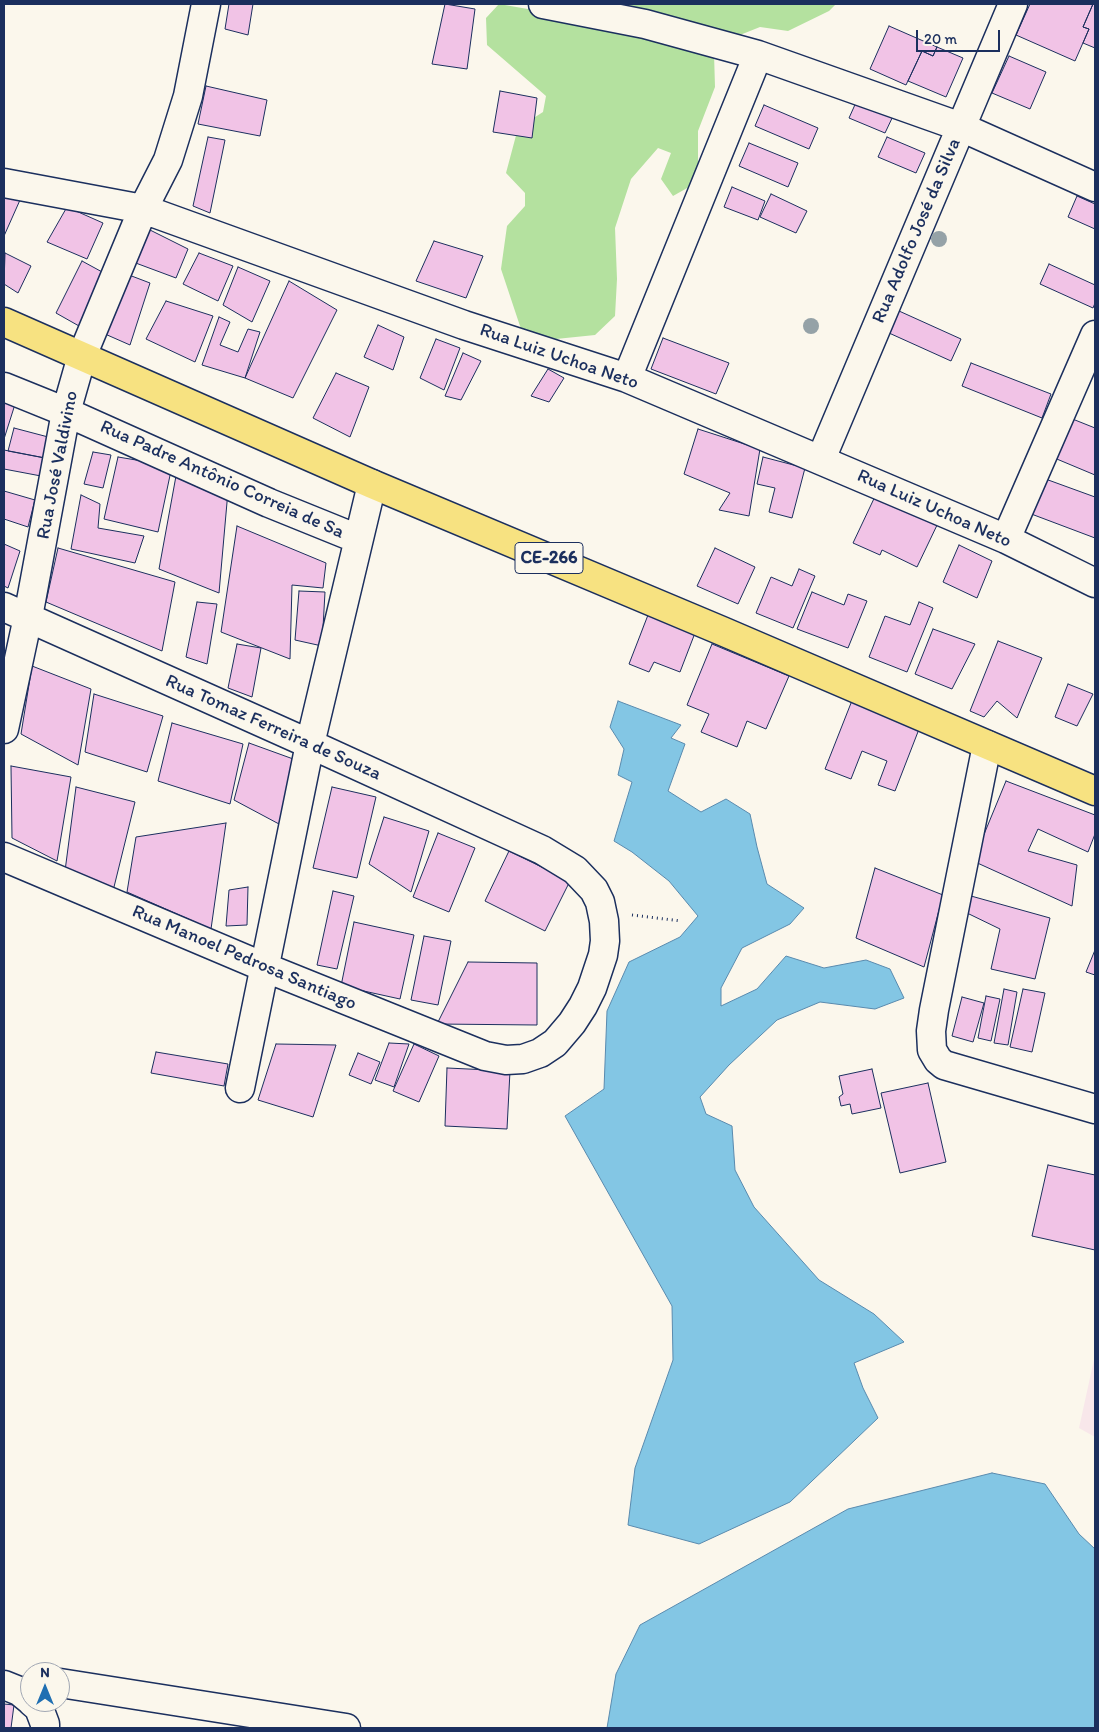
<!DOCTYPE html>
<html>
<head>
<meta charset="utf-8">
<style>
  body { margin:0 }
  #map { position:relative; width:1099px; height:1732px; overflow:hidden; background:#fbf7ec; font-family:Itim,sans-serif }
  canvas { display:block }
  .frame { position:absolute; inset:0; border:5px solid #1b2f5e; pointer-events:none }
  .north { position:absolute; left:20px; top:1662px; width:50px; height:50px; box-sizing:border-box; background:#fbf7ec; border:1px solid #a1a7b3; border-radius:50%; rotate:0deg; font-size:14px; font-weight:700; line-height:20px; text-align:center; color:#1b2f5e }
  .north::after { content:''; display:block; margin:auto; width:18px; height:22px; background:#1f6fb2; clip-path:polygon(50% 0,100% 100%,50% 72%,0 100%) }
  .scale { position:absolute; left:916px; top:30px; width:84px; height:22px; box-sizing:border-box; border:2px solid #1b2f5e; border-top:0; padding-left:6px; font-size:15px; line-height:18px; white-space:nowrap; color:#1b2f5e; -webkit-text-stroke:4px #fbf7ec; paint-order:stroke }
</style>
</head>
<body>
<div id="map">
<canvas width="1099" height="1732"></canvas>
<div class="frame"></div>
<div class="north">N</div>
<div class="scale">20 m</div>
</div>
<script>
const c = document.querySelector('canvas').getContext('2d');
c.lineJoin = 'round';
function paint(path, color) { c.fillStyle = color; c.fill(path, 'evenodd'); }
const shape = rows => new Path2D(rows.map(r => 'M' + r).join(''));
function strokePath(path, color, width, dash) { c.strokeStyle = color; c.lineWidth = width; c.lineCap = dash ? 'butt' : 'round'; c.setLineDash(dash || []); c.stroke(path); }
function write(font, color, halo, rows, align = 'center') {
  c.font = font + ' Itim,sans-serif'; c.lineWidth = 4; c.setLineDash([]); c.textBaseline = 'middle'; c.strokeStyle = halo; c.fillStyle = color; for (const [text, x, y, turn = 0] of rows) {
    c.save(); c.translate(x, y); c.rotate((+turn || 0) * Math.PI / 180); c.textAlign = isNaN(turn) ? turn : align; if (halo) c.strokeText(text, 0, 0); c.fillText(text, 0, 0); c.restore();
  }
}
paint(shape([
  [1095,1355,1095,1437,1079,1428]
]), '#f8e7ea');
paint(shape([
  [499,4,591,20,714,53,715,87,698,131,698,165,696,183,673,196,661,179,671,153,658,148,631,179,615,228,617,279,615,316,595,335,556,339,522,332,501,269,507,226,525,206,525,193,506,173,518,128,543,112,546,96,487,45,486,18],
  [580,4,836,4,829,11,788,31,760,27,740,35,732,42]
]), '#b4e19f');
const water = shape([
  [618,701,681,725,671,738,685,744,668,791,701,812,726,799,750,814,757,847,767,884,804,908,790,924,742,948,721,988,721,1006,757,989,786,956,824,968,866,960,890,969,904,998,875,1009,820,1002,777,1020,729,1065,700,1097,706,1114,732,1126,735,1170,754,1207,819,1280,874,1314,904,1342,854,1363,863,1388,878,1418,790,1502,699,1544,628,1525,635,1468,673,1360,672,1306,565,1116,604,1089,607,1011,629,962,680,937,698,916,669,881,632,852,614,841,632,782,618,775,624,749,610,727,618,701],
  [992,1473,1045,1484,1079,1534,1095,1549,1095,1728,607,1728,616,1674,640,1625,848,1509,992,1473]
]);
paint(water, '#83c6e4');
strokePath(water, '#598aae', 1);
const building = shape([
  [229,4,253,4,248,35,225,29,229,4],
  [445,4,475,9,467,69,432,64,445,4],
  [1030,4,1093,4,1083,27,1089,29,1075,61,1016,35,1030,4],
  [1093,4,1095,4,1095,48,1083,43,1089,29,1083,27,1093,4],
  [889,26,937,47,933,56,922,51,906,85,870,69,889,26],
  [937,47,963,58,946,97,908,81,922,51,933,56,937,47],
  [1009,56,1046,72,1030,109,992,93,1009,56],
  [206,86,267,100,260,136,198,124,206,86],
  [500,91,537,98,532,138,493,132,500,91],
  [858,98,894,114,885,133,849,118,858,98],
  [764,105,818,128,809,149,755,126,764,105],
  [208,137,225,140,210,213,193,206,208,137],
  [887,137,925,153,916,173,878,157,887,137],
  [749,143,798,163,788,187,739,166,749,143],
  [732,187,765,201,758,220,724,207,732,187],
  [4,190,20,200,4,236,4,190],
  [771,194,807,211,796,233,760,217,771,194],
  [1077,196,1095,204,1095,229,1068,217,1077,196],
  [67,207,103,223,87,259,47,242,67,207],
  [148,229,188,249,176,278,133,262,148,229],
  [434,241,483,256,466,298,416,281,434,241],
  [5,253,31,266,18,293,4,284,5,253],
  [199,253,233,266,218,301,183,284,199,253],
  [82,261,104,273,79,326,56,313,82,261],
  [1049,264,1095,285,1095,303,1093,308,1040,284,1049,264],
  [238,267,270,281,252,322,223,305,238,267],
  [129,275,150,283,130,345,105,334,129,275],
  [289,281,337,310,293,398,245,378,289,281],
  [166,301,213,316,195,362,146,339,166,301],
  [899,311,961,339,951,361,889,333,899,311],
  [219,317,230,322,220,345,238,352,248,329,260,332,245,378,202,365,219,317],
  [378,325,404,337,393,370,364,357,378,325],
  [663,338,729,363,716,394,651,369,663,338],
  [436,339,460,348,444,390,420,378,436,339],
  [463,353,481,361,461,400,445,396,463,353],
  [971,363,1051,394,1042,418,962,386,971,363],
  [548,369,564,378,549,402,531,396,548,369],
  [336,373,369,387,350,437,313,418,336,373],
  [4,395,17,398,4,439,4,395],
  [1070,418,1095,428,1095,475,1052,457,1070,418],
  [14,428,52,438,45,458,8,451,14,428],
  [698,429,760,449,749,516,719,510,730,493,684,474,698,429],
  [4,450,45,458,41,476,4,469,4,450],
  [93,452,111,455,103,488,84,484,93,452],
  [118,457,172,466,158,532,104,519,118,457],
  [763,457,805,468,792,518,769,512,775,488,757,484,763,457],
  [176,476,228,491,219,593,159,569,176,476],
  [1040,477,1095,497,1095,538,1026,512,1040,477],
  [879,488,939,521,917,567,882,550,880,555,853,543,879,488],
  [4,491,35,500,28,527,4,519,4,491],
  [81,495,100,504,98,528,144,536,135,563,71,549,81,495],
  [237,526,326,563,323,588,292,585,290,659,221,632,237,526],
  [4,544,20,551,8,588,4,586,4,544],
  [959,545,992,561,977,598,943,582,959,545],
  [58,548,175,582,162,651,46,602,58,548],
  [715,548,755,567,738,604,697,586,715,548],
  [799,569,815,576,793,628,756,613,771,577,792,586,799,569],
  [299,591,325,592,322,646,295,640,299,591],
  [812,592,844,605,848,594,867,601,848,648,797,629,812,592],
  [197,602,217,604,207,664,186,657,197,602],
  [919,602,933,608,907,672,869,657,885,616,910,625,919,602],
  [648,615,695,633,680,672,654,662,649,672,629,664,648,615],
  [933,629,975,644,952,689,915,674,933,629],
  [998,641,1042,658,1017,718,997,701,984,717,970,711,998,641],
  [237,644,261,648,252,697,228,688,237,644],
  [712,644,789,676,766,729,747,721,737,747,701,732,709,714,687,705,712,644],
  [32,666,91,689,78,765,21,734,32,666],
  [1068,684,1093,694,1077,726,1055,717,1068,684],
  [94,694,163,716,147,772,85,752,94,694],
  [853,698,921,724,895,791,878,785,887,761,862,751,851,779,825,769,853,698],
  [172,723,243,744,230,804,158,781,172,723],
  [249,743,296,760,279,824,234,800,249,743],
  [11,766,71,777,57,861,12,838,11,766],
  [1006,781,1095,815,1095,834,1088,852,1038,829,1028,851,1077,865,1072,906,973,861,1006,781],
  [76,787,135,802,113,891,65,871,76,787],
  [332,787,376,797,357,878,313,868,332,787],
  [384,817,429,831,411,892,369,864,384,817],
  [226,823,211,929,127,892,136,837,226,823],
  [438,833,475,848,449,912,413,897,438,833],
  [509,851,570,881,545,931,485,901,509,851],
  [875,868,943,895,924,967,856,938,875,868],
  [248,887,247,925,226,926,229,890,248,887],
  [333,891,354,896,337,969,317,965,333,891],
  [971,896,1050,918,1035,979,991,969,1000,929,967,913,971,896],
  [354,922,414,935,400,999,341,986,354,922],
  [424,936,451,941,438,1005,411,1000,424,936],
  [1095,950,1095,975,1086,972,1095,950],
  [468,962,537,963,537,1025,437,1024,468,962],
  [1004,989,1017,992,1008,1045,994,1043,1004,989],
  [1023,989,1045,993,1032,1052,1010,1047,1023,989],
  [986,996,1000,999,991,1041,978,1038,986,996],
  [962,997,984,1003,973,1042,952,1036,962,997],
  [389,1043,409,1044,394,1087,375,1080,389,1043],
  [276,1044,336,1045,313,1117,258,1100,276,1044],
  [414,1044,439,1056,419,1102,393,1091,414,1044],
  [156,1052,228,1064,224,1086,151,1073,156,1052],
  [358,1053,380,1062,371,1084,349,1075,358,1053],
  [447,1068,510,1071,507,1129,445,1126,447,1068],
  [872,1069,881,1108,852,1114,850,1104,841,1106,839,1097,843,1094,839,1076,872,1069],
  [928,1083,946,1162,900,1173,881,1093,928,1083],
  [1048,1165,1095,1175,1095,1250,1032,1236,1048,1165],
  [4,1704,14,1705,11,1728,4,1728,4,1704]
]);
paint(building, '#f1c3e6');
strokePath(building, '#1b2f5e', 1);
const street = shape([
  [543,4,645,24,758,55,961,127,1095,187],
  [4,183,143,209,464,325,627,378,1006,539,1095,583],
  [627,378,758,55],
  [4,387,66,412,269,503,358,539],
  [821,459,1013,4],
  [1006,539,1095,335],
  [4,607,310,744,542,850,575,870,594,890,600,902,604,921,605,941,603,955,592,988,583,1006,572,1023,555,1043,540,1053,523,1059,506,1060,485,1056,264,967,4,857],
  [4,729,28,617,66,412,82,356,143,209,168,160,188,96,206,4],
  [987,745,934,1010,931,1031,932,1050,938,1060,944,1065,1095,1109],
  [240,1088,310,744,372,484],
  [60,1683,346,1728],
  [4,1685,19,1691,30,1700],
  [32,1702,39,1708,45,1724,45,1728]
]);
const primary = shape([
  [4,322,372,484,722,631,1095,791]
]);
strokePath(street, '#1b2f5e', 31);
strokePath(primary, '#1b2f5e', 31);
strokePath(shape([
  [632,915,681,921]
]), '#1b2f5e', 3, [1, 4]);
strokePath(street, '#fbf7ec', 28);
strokePath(primary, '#f7e281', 28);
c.fillStyle = '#95a2a7';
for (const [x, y] of [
  [939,239],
  [811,326]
]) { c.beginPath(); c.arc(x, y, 8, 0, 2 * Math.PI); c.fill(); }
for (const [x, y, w] of [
  [549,558,68]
]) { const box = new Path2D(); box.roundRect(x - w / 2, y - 15.5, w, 31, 4); c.fillStyle = '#fbf7ec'; c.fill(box); strokePath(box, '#1b2f5e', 1); }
write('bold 18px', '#1b2f5e', null, [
  ["CE-266",549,558]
]);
write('19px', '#1b2f5e', '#fbf7ec', [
  ["Rua Adolfo José da Silva",917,231,-67],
  ["Rua Luiz Uchoa Neto",559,357,19],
  ["Rua José Valdivino",58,465,-79],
  ["Rua Padre Antônio Correia de Sa",222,480,24],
  ["Rua Luiz Uchoa Neto",934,509,24],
  ["Rua Tomaz Ferreira de Souza",273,728,24],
  ["Rua Manoel Pedrosa Santiago",244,958,23]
]);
</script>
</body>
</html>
